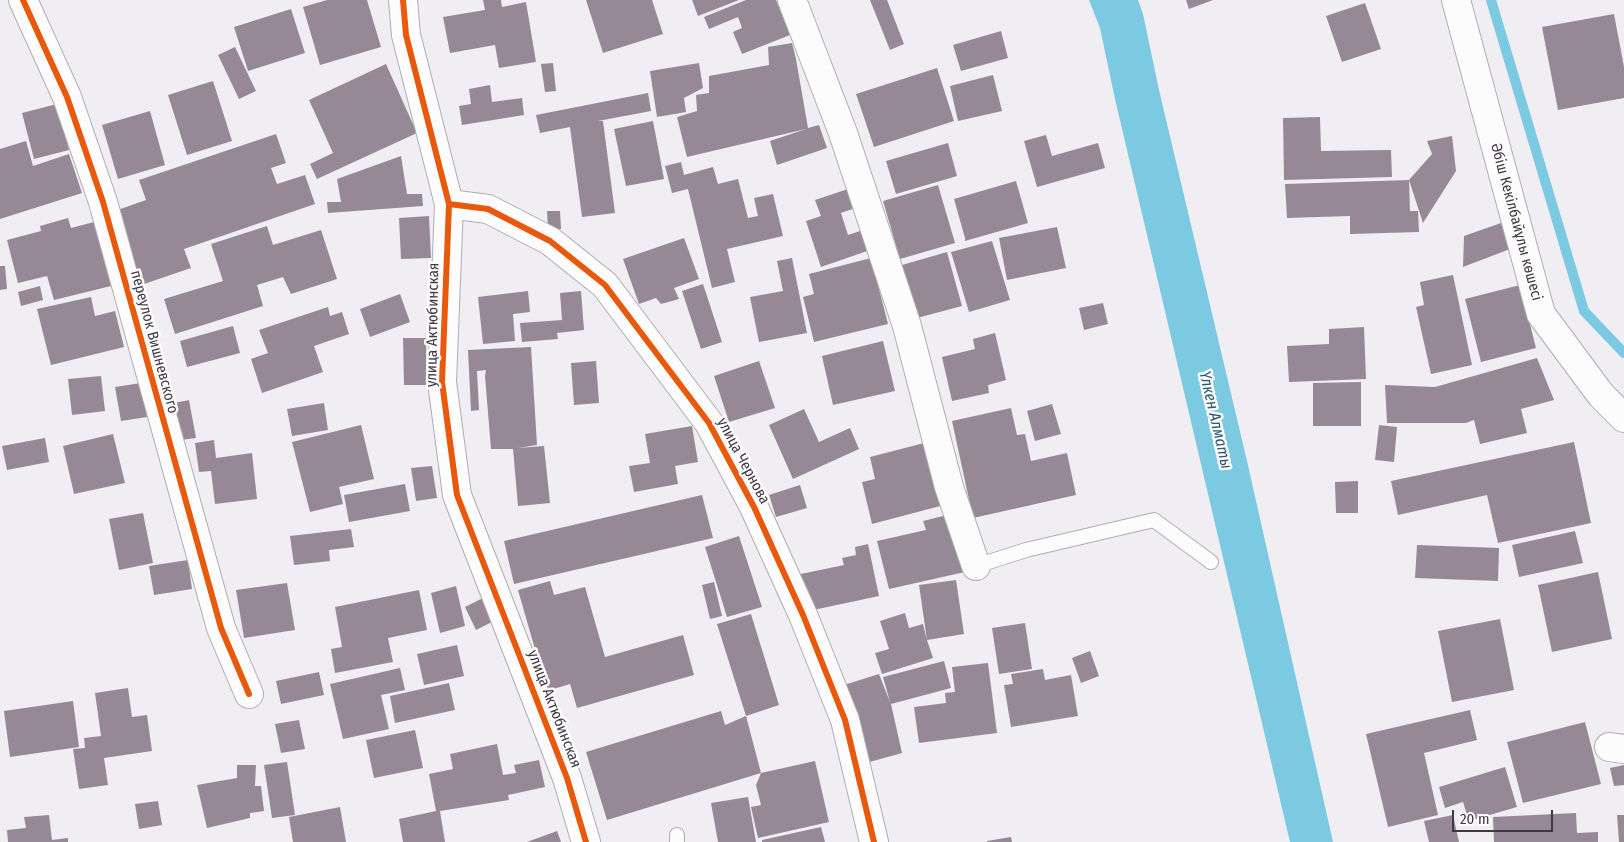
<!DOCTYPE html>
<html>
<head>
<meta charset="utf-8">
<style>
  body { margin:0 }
  #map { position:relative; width:1624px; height:842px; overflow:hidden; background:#f1eef3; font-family:"Fira Sans Condensed",sans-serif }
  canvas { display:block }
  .scale { position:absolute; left:1452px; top:810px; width:101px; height:22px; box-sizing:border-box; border:2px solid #3b3a3d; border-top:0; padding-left:6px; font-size:15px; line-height:18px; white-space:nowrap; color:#3b3a3d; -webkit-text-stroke:4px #fdfbfe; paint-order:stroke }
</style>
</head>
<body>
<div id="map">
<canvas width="1624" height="842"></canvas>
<div class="scale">20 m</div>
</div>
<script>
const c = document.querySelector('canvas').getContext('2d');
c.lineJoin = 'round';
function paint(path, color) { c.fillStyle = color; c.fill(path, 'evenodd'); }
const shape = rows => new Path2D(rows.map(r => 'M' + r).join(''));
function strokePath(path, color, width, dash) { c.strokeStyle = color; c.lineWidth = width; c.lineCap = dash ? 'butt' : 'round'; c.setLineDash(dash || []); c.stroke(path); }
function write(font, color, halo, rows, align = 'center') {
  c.font = font + ' "Fira Sans Condensed",sans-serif'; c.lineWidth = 5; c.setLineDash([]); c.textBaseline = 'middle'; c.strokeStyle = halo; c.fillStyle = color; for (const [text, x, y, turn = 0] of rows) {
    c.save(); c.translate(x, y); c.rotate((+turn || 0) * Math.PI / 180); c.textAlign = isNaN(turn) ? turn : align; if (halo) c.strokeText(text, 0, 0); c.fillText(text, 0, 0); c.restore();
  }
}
paint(shape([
  [1089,0,1138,0,1143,14,1159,90,1247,461,1333,842,1290,842,1115,99,1100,28]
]), '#7bcae2');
strokePath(shape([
  [1491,0,1584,311,1624,353]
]), '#7bcae2', 10);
paint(shape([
  [327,0,367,0,381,47,320,65,303,7],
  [483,0,501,0,502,7,526,2,536,62,499,68,495,45,450,53,443,17,485,10],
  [586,0,652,0,663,34,603,53],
  [692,0,739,0,698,16],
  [746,0,776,0,790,35,742,54,733,32,742,28,738,17,709,29,704,17],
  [870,0,887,0,904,44,890,50],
  [1186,0,1213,0,1189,9],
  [1365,3,1381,49,1342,62,1326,16],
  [291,9,305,53,248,71,234,27],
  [1614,14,1624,67,1624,98,1558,110,1542,27],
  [1001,31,1008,58,961,71,953,45],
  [792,43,796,59,808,128,819,125,827,148,777,165,770,141,806,129,687,157,677,117,697,111,696,95,709,93,709,76,769,65,768,47],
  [235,47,256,91,239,99,218,55],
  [553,63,556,91,545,92,541,64],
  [699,63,703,88,684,98,686,112,657,117,650,71],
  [386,64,417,133,317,179,310,164,333,153,309,100],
  [937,68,954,121,874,147,856,94],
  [993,75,1002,111,958,121,950,86],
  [213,81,232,141,187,155,168,95],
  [490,85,492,102,522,98,524,115,462,125,459,106,471,104,469,89],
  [648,93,651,111,598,121,603,121,615,213,582,217,570,127,540,133,536,115],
  [57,104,69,150,34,159,22,113],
  [150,111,165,165,118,179,102,125],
  [1320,117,1321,151,1391,150,1392,177,1284,180,1283,118],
  [653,121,664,179,626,186,614,129],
  [276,134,286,163,271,168,277,184,305,175,315,204,184,249,191,268,138,286,112,212,146,200,139,180],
  [1046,135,1052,156,1098,143,1105,168,1037,187,1024,141],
  [1452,136,1456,171,1423,223,1409,180,1432,154,1427,141],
  [26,141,33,166,69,154,82,193,0,219,0,149],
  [948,143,957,176,896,194,886,161],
  [401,156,407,194,422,194,423,206,328,213,327,202,341,202,337,179],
  [681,162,684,175,713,167,718,184,738,179,748,218,758,216,754,198,773,194,783,236,727,249,735,282,712,288,688,189,672,193,665,166],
  [1409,180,1410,211,1418,211,1419,232,1350,234,1350,216,1287,218,1285,184],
  [1016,181,1028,223,965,241,965,238,954,199],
  [938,185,955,243,900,259,883,201],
  [848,189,855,208,841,213,848,235,863,230,870,250,821,267,806,221,821,216,815,200],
  [547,211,560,211,561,229,548,230],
  [429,216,431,258,401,259,399,218],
  [68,218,71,228,94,222,111,286,54,300,47,276,18,283,7,240,41,231,40,226],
  [1501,223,1510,249,1463,267,1464,236],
  [267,226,273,245,321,230,337,279,291,294,283,277,257,285,263,306,175,334,164,299,223,281,211,244],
  [1057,227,1066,268,1007,280,999,238],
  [684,238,699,279,674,288,679,299,661,304,656,298,639,304,623,259],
  [992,241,1010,300,969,312,951,252],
  [947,252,962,306,917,318,902,265],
  [792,258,807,333,759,342,750,297,783,291,777,261],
  [871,258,888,324,814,342,803,297,814,294,809,274],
  [0,266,5,266,7,289,0,290],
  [1453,275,1472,365,1431,374,1416,307,1424,305,1420,282],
  [703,284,722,342,701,349,682,291],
  [1520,285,1536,348,1481,362,1465,299],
  [40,286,43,300,21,306,18,292],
  [528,291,530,312,513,314,515,341,483,344,478,297],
  [581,291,584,330,557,333,558,339,522,342,520,323,562,320,560,293],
  [400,294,410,322,370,337,360,309],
  [91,297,95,316,115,311,124,347,51,365,37,309],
  [1103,303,1108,324,1084,330,1079,308],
  [328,307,330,316,342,312,349,334,314,346,323,372,262,393,251,359,268,353,259,330],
  [233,326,240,353,187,367,180,341],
  [1364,327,1366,379,1289,382,1287,346,1329,344,1329,329],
  [995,333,1006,380,988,385,989,393,952,401,942,357,975,349,973,339],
  [403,338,426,338,427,385,404,385],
  [883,341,895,391,833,405,822,356],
  [531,347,537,445,518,448,544,446,550,503,518,506,513,449,491,449,485,376,486,370,477,371,479,410,471,411,468,350],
  [1537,358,1554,400,1521,409,1527,433,1480,444,1474,420,1466,423,1387,423,1385,385,1435,387],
  [596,361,599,403,574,405,571,363],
  [759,361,775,408,729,422,714,376],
  [101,376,105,411,72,415,68,379],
  [1361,382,1361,426,1313,426,1313,383],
  [141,383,147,417,121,421,115,387],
  [189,400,196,438,181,440,174,403],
  [324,403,328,430,292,436,287,409],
  [1052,404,1061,434,1035,441,1027,411],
  [1011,408,1017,435,1025,434,1031,461,1067,453,1076,495,973,518,952,421],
  [804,409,819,442,850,428,859,449,793,479,769,425],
  [361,425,374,479,339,487,343,504,310,512,292,442],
  [1379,425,1397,427,1394,462,1375,460],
  [692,426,698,462,675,466,678,484,634,492,629,466,650,463,645,434],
  [113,434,125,483,74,494,63,446],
  [45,438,49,462,7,470,2,446],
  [214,440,216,458,252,453,257,499,215,504,211,471,199,472,195,443],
  [928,442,944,505,872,524,862,482,875,479,870,457],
  [1574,442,1591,523,1498,543,1487,495,1398,515,1391,481],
  [432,466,437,498,416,501,411,468],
  [1358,481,1358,513,1336,513,1335,482],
  [405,484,410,511,349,522,344,495],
  [800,485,807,508,776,517,769,495],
  [702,495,713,538,514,584,504,541],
  [143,513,153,563,119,570,109,519],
  [951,514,965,572,889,589,877,541,926,530,923,521],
  [351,529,354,547,329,550,330,561,294,565,290,536],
  [1575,531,1583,563,1519,577,1512,545],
  [739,536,762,607,727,617,705,547],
  [868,544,879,596,804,612,796,575,844,565,842,558,856,555,855,547],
  [1417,545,1499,548,1498,581,1415,578],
  [188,560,192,589,154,595,149,566],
  [1598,572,1612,639,1552,652,1538,585],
  [956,580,964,634,927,640,933,658,882,674,875,653,889,649,880,621,905,613,909,628,923,624,927,640,919,585],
  [550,581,554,595,585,587,605,657,683,635,694,675,577,708,570,684,547,691,518,590],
  [714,582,722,616,710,619,702,585],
  [287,583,295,630,244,638,236,590],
  [456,586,465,626,440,633,431,593],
  [419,590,427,630,388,638,393,662,335,673,331,649,342,647,335,607],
  [483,598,494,621,476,630,465,607],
  [751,614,779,705,746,716,717,624],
  [1500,619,1514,690,1452,702,1438,631],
  [1025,623,1032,669,999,674,992,628],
  [457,645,464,676,424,685,417,654],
  [1090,651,1099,676,1081,683,1072,658],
  [944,661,951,688,891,704,902,753,866,763,844,685,879,674,890,702,883,677],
  [988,663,997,733,919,743,914,707,946,703,945,693,955,692,952,667],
  [400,668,405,690,381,695,389,729,343,739,330,684],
  [1043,669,1045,680,1071,675,1078,716,1011,727,1004,685,1013,684,1011,674],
  [319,672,324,695,281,704,276,681],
  [449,683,455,710,395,723,390,696],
  [128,688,132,717,147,715,152,751,104,758,108,785,79,789,73,749,85,748,84,738,101,736,95,693],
  [73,701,79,747,10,757,4,711],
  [1470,710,1477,740,1424,753,1438,815,1388,827,1366,734],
  [721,711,725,725,746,716,761,773,607,820,586,752],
  [299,720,305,749,281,753,275,724],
  [1585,722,1601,784,1523,803,1507,742],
  [415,730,423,768,374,778,366,740],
  [497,744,503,775,516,773,514,765,539,760,545,787,508,795,509,800,440,811,445,842,403,842,399,819,436,811,429,774,453,769,450,754],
  [815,761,829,822,758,838,751,807,761,805,756,785,761,773],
  [287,762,295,815,272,818,264,765],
  [237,765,256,765,255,786,261,786,264,811,250,813,250,818,207,828,197,785,237,778],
  [1624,765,1624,785,1614,786,1610,768],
  [1505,767,1517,807,1469,821,1463,802,1445,808,1439,787],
  [748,797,756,842,718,842,711,803],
  [158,801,162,825,139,829,135,804],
  [340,807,346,842,293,842,289,817],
  [1576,813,1577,833,1598,832,1598,842,1494,842,1493,817],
  [49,815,52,840,68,838,68,842,8,842,7,830,26,828,24,817],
  [1453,815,1459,842,1429,842,1424,821],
  [1617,815,1624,815,1624,842,1619,842],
  [821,827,825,842,762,842,762,840],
  [557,831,561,842,527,842],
  [1011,837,1012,842,987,842,987,841]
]), '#968995');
const lane = shape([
  [976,566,1026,550,1154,520,1211,562],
  [677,835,677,842]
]);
const street = shape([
  [23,0,67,97,103,202,221,628,249,694],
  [403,0,406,35,449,204,442,382,457,495,567,778,586,842],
  [792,0,843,133,907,326,949,487,976,566],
  [449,204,488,209,550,241,605,285,709,423,754,507,803,615,845,720,874,842],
  [1609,747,1624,749]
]);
const secondary = shape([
  [1456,0,1541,314,1601,395,1624,418]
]);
strokePath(lane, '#afadb0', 16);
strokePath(street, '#afadb0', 30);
strokePath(secondary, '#afadb0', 30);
strokePath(lane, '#fdfcfd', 14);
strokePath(street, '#fdfcfd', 28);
strokePath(secondary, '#fdfcfd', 28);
strokePath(shape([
  [23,0,67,97,103,202,221,628,249,694],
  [403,0,406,35,449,204,442,382,457,495,567,778,586,842],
  [449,204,488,209,550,241,605,285,709,423,754,507,803,615,845,720,874,842]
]), '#e8590c', 6);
write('15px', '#3b3a3d', '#fdfbfe', [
  ["Әбіш Кекілбайұлы көшесі",1516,222,75],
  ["улица Актюбинская",433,325,-89],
  ["переулок Вишневского",154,342,75],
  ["улица Чернова",743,461,62],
  ["улица Актюбинская",554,709,69]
]);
write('italic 16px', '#2c5b6a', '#fdfbfe', [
  ["Үлкен Алматы",1215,420,77]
]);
</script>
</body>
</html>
